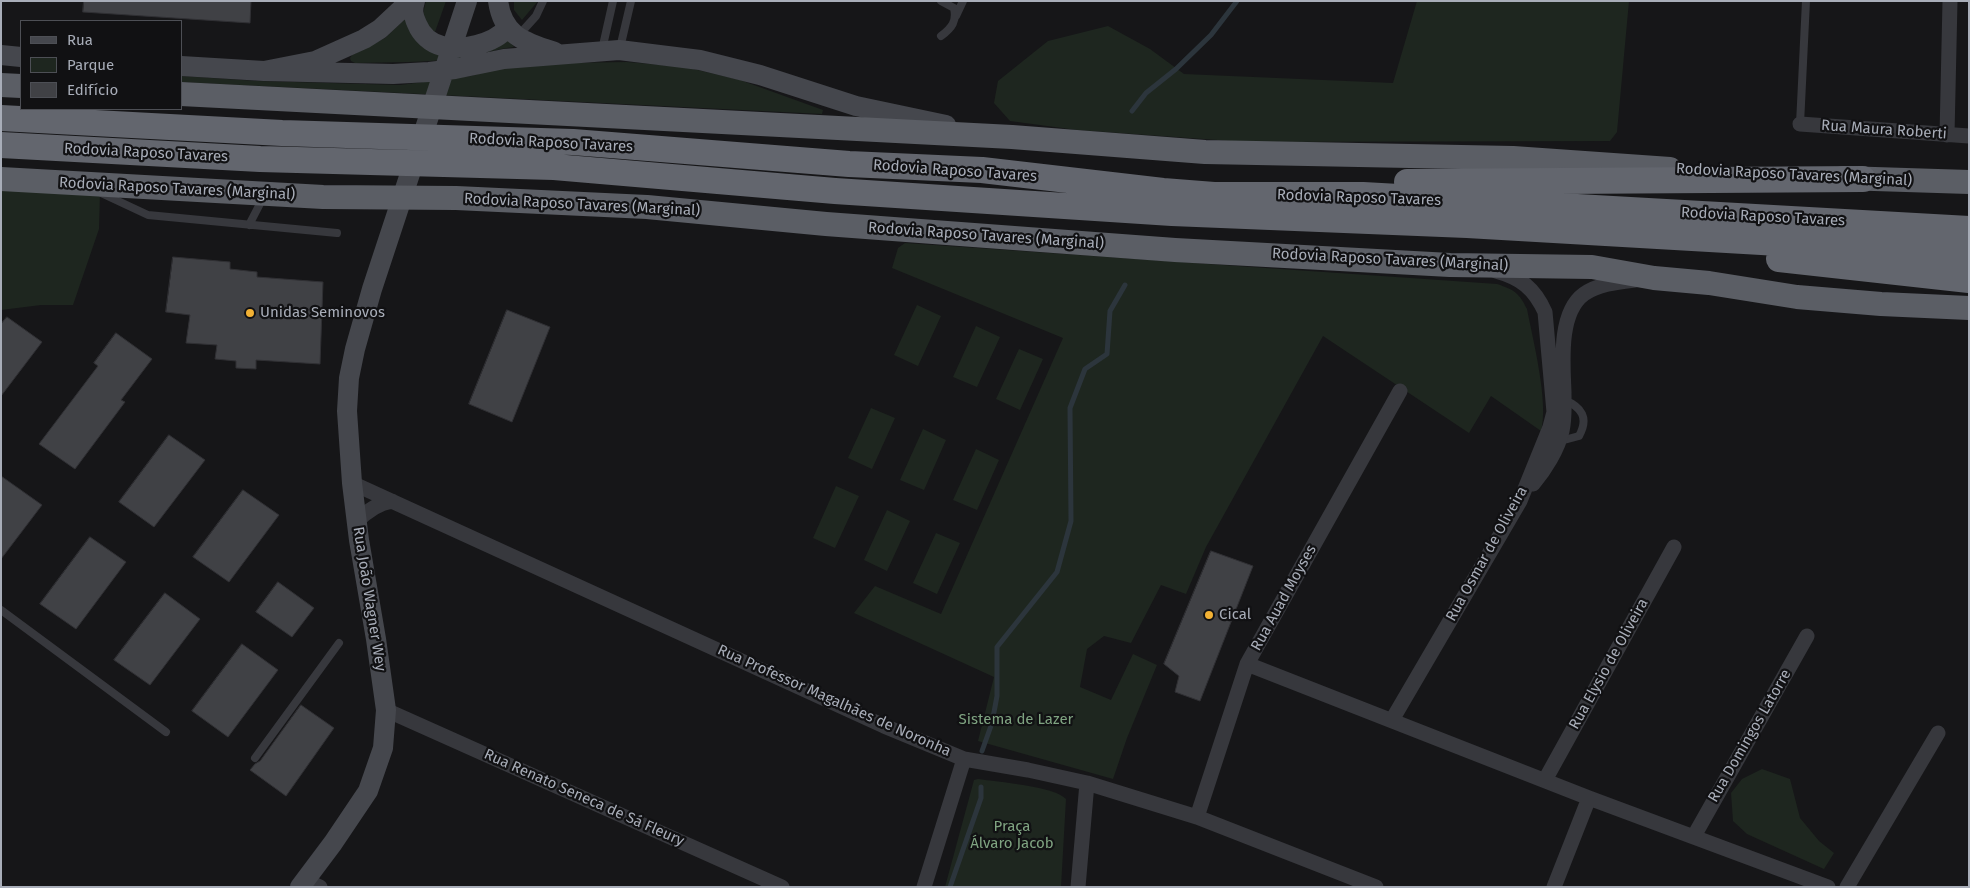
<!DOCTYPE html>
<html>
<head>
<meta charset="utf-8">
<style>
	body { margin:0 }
	#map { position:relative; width:1970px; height:888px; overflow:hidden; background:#161618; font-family:"Fira Sans",sans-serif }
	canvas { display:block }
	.frame { position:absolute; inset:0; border:2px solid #a8adb8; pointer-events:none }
	.legend { position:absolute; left:20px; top:20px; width:162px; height:90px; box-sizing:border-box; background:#111113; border:1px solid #4d4f55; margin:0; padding:6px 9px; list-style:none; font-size:15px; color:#a8adb8 }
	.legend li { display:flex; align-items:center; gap:10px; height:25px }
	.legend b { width:25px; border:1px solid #4d4f55 }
</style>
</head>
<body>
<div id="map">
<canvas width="1970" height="888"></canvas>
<div class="frame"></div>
<ul class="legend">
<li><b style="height:6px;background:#45474d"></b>Rua</li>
<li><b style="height:14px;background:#1e261f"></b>Parque</li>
<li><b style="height:14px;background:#404145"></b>Edifício</li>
</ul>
</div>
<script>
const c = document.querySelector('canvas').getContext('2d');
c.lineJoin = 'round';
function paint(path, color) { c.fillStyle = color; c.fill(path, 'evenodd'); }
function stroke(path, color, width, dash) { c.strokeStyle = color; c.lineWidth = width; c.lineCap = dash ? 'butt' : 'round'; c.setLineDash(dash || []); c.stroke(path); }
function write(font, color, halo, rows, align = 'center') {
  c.font = font + ' "Fira Sans",sans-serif'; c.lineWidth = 4.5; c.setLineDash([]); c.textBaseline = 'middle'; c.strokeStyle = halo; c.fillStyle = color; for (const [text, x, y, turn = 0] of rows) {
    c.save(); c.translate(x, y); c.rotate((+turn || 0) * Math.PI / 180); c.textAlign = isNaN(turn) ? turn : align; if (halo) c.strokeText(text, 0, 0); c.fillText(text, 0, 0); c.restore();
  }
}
paint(new Path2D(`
	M426,1H446L435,32C421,23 422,16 426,1Z
	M514,1H538L522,20L514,10Z
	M1417,1H1629L1617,132L1610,141L1245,142L1077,130L1010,121L994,103L998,81L1048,41L1108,26L1150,49L1184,74L1393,83Z
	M406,18L416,39L496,43L509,41L514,47C495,49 479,56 461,58C426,63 390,62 355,63L351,61L350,58L352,55L385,38Z
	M627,62L685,67L740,80L823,110L822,114L181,82V76L258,81L400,85L471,76L506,66L565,63Z
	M1,187L100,192L99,229L73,305H41L1,310Z
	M905,243L1497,284C1515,290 1519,293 1527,309C1533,340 1549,403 1541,431L1491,396L1469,433L1323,336L1206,547L1186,594L1161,585L1131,643L1104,636L1087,649L1080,687L1111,700L1133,654L1157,665L1127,738L1113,779L978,741L994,677L854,613L875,586L941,614L1063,338L892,268L898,248Z
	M917,305L941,316L918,366L894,355Z
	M976,326L1000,337L977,387L953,377Z
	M1019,349L1043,359L1020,410L996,399Z
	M871,408L895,418L872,469L848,458Z
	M923,429L946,440L924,490L900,480Z
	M976,449L999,460L977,510L953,500Z
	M836,486L859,496L835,548L813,538Z
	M887,510L910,521L887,571L864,560Z
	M936,533L960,543L937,594L913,583Z
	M1762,769L1790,779L1800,818L1819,841L1834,853L1824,869L1747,834L1733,821L1731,793L1742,779Z
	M978,779C997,782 1054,786 1066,799L1061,887H945L974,780Z`), '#1e261f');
stroke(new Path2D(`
	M1132,111L1146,93L1176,69L1211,35L1237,1
	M982,751L992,723L997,696V647L1057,572L1071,521L1070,408L1085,369L1107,354L1110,311L1125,285
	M950,887L981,798V787`), '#2c353c', 5);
const building = new Path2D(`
	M84,1H251L250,23L83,12Z
	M173,257L230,262V269L257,272V277L323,282L320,364L256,360V369L236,368V361L215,359L217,345L186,343L190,315L166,312Z
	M507,310L550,327L512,422L469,404Z
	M7,317L42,342L1,396V324Z
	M116,333L152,359L121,400L125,402L75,469L39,444L98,366L94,363Z
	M169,435L205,460L154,527L119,502Z
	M1,476L42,505L1,559Z
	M243,490L279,515L229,582L193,557Z
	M90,537L126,562L76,629L40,604Z
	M1211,551L1253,566L1200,701L1175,692L1179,676L1164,664Z
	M278,582L314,608L292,637L256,612Z
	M165,593L200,619L150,685L114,660Z
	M242,644L278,670L228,737L192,711Z
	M301,705L334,728L286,796L250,770L255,764L260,761Z`);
paint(building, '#404145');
stroke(building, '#303034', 1);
stroke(new Path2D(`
	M941,1L954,8C957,21 952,28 941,36
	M956,16L963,1
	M518,36L536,16L543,1
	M620,48L631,1
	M602,50L613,1
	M1800,124L1806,1
	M101,193L148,215L337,233
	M249,225L263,198
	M1559,445L1564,440L1579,436C1589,418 1582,407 1564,400
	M1,610L166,732
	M255,758L339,643`), '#37383d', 8);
stroke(new Path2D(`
	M1800,124L1969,136
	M1947,135L1950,1
	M352,483L884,726L964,759L1028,770L1087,783L1197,817L1376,887
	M1533,484C1545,470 1558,449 1562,431C1565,418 1564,405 1564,392C1563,364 1558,313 1584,294C1598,284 1618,282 1635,280
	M356,522C366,512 378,503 392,501
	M1247,664L1589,798L1828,887
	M386,710L782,887
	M1392,720L1520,501L1550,427L1554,412L1545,312C1534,288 1521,278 1496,271
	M1545,780L1674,547
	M1197,817L1247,664L1400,391
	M1694,836L1807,636
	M305,880L320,887
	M924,887L964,759
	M1078,887L1087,783
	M1554,887L1589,798
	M1847,887L1938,733`), '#37383d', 15);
stroke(new Path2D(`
	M415,1C412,10 413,16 417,24C421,34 430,43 442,46C461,51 494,44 507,28
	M498,1C503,36 524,42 555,52
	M1,55L21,57
	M181,66L264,71L315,61L364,39L380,29L410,1
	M264,71L393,74L429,72L455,69L504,59L619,50L700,60L760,75L856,106L946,125
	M300,887L333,843L368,791L383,748L386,710L376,639L359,540L352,483L347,411L349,378L355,349L372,289L467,1`), '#45474d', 20);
stroke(new Path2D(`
	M1,85L21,86
	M181,94L1012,137L1205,152L1513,158L1670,169
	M1843,178L1969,182
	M1,179L323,197L456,198L647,207L826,224L1175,250L1450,265L1592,267L1654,278L1709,283L1797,297L1881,304L1969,308`), '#5b5e65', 24);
stroke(new Path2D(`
	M1,118L282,133L573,142L849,164L982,170L1163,191L1214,195H1363L1969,229
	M1,145L260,159L554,167L835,191L1172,213L1467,225L1969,254
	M1407,182L1863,179
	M1779,259L1969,280`), '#63666e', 26);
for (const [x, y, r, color] of [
	[250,313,5,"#f2b134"],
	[1209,615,5,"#f2b134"]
]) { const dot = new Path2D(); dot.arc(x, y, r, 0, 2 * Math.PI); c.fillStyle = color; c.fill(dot); stroke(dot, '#111113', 2); }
write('15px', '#a8adb8', '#111113', [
	["Rua Maura Roberti",1884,130,4],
	["Rodovia Raposo Tavares",551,143,3],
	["Rodovia Raposo Tavares",146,153,3],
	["Rodovia Raposo Tavares",955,171,4],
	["Rodovia Raposo Tavares (Marginal)",1794,175,3],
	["Rodovia Raposo Tavares (Marginal)",177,189,3],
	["Rodovia Raposo Tavares",1359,198,2],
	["Rodovia Raposo Tavares (Marginal)",582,205,3],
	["Rodovia Raposo Tavares",1763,217,3],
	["Rodovia Raposo Tavares (Marginal)",986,236,4],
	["Rodovia Raposo Tavares (Marginal)",1390,260,3],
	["Rua Osmar de Oliveira",1487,554,-61],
	["Rua Auad Moyses",1284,598,-61],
	["Rua João Wagner Wey",369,599,81],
	["Rua Elysio de Oliveira",1609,664,-61],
	["Rua Professor Magalhães de Noronha",834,701,24],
	["Rua Domingos Latorre",1750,736,-60],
	["Rua Renato Seneca de Sá Fleury",584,798,24]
]);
write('15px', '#a8adb8', '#111113', [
	["Unidas Seminovos",260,313],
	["Cical",1219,615]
], 'left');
write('15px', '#7fa381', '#111113', [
	["Sistema de Lazer",1016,720],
	["Praça",1012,827],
	["Álvaro Jacob",1012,844]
]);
</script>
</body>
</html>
